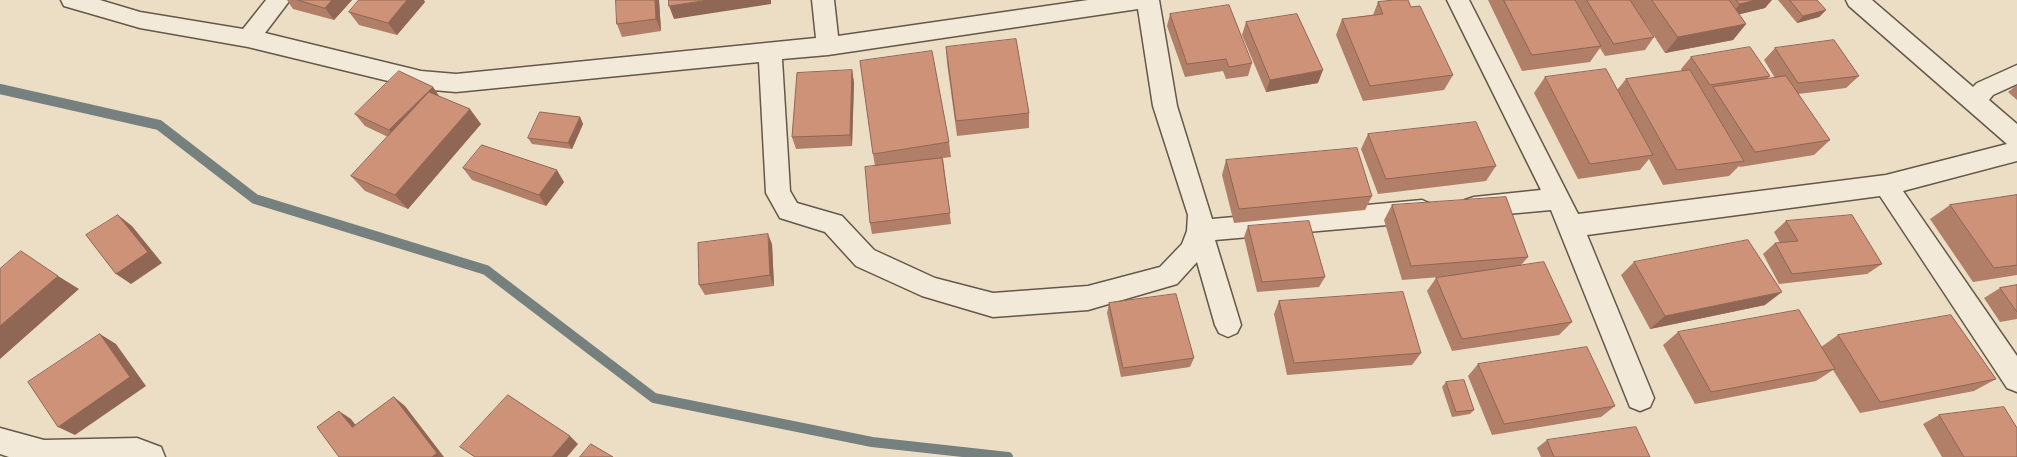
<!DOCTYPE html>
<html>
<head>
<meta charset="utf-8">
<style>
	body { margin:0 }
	canvas { display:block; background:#ecddc5 }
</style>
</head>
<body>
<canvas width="2017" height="457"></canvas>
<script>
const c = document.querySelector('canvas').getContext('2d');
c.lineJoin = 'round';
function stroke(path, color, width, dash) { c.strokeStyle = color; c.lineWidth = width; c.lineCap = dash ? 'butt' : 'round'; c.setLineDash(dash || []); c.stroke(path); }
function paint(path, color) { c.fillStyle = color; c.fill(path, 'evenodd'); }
stroke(new Path2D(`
	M0,89L159,125L255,199L486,270L654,398L872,442L1008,457`), '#75807f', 10);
const minor = new Path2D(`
	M61,0H100L140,12L243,29L266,0H290L265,33L421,71L456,74L816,38L812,0H834L838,36L1088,0H1159L1177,106L1212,219L1422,200L1431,204L1434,211L1431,218L1422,222L1215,240L1241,325L1237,333L1228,337L1219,333L1215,325L1197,262L1177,284L1088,310L993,317L922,296L856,266L825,232L780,218L766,193L759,62L456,92L421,89L248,47L140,28L64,6ZM1138,9L1153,106L1188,215L1187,231L1182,244L1160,267L1088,286L993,293L935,278L874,250L842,216L797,203L790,191L782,59L828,55Z
	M1447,0H1469L1578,214L1886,175L2007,144L1849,6L1846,0H1872L1973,87L1977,83L2017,65V84L1993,95L1989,100L2017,124V161L1903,191L2017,356V392L2007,388L1880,196L1587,235L1654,398L1650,407L1640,411L1630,407L1551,210L1474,217L1465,214L1462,207L1465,200L1474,197L1541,190Z
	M0,428L44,440L137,438L161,447L165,457H9L0,454Z`);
stroke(minor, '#645848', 3);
paint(minor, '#f3e9d9');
paint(new Path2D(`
	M287,0H352L334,20L293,9Z
	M659,0L661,31L622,37L617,24Z
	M1488,0H1771L1765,8L1739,14L1746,24L1733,40L1665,53L1643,19L1654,37L1645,50L1605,56L1600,48L1590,62L1522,71Z
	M1778,0H1817L1826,10L1819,17L1797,23Z
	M425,2L397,35L359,25L349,12Z
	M1378,2L1411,7L1453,75L1444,90L1363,101L1336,35L1342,19L1373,15Z
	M1170,14L1252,63L1248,76L1226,79L1223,71L1185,77L1167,26Z
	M1246,22L1318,83L1266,92L1242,35Z
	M946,47L1029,113V128L957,136L947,63Z
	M1775,48L1859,76L1846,88L1798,94L1830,140L1814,155L1740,167L1739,166L1729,176L1663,185L1649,159L1640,170L1578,179L1534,93L1545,77L1617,90L1626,79L1682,71L1681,69L1691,57L1770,76L1767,79L1775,78L1764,60Z
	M852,70L854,83L852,146L796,149L792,137Z
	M2017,85V100L2008,92Z
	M433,87L439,96L481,124L408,209L365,191L351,176L388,137L365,126L355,114Z
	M580,117L583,124L572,149L532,144L528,138Z
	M1368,134L1496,166L1486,181L1378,194L1361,149Z
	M949,142L951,157L943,158L951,224L872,234L870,223L875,166L873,154Z
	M1226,160L1372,196L1365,210L1234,223L1222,175Z
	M463,168L564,182L546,206L472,180Z
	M2017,195V275L1973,282L1930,219L1950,205Z
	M1392,205L1528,257L1521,265L1572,322L1559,335L1452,351L1427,291L1436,278L1453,276L1402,280L1384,220Z
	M1786,221L1882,264L1867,274L1779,284L1763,254L1775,243H1780L1774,232Z
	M1248,226L1325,277L1319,287L1257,292L1244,237Z
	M772,244L774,286L705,295L699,285Z
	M1634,262L1765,305L1650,329L1621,275Z
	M2017,285V319L2000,322L1984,298L2000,288Z
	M1279,301L1421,353L1412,365L1287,375L1274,314Z
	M1109,303L1194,358L1190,367L1121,377L1107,313Z
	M1678,332L1821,347L1838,335L1996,379L1974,391L1860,413L1833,370L1816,381L1695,404L1663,345Z
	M1478,364L1615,406L1601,417L1492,435L1468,376Z
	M1446,382L1474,410L1470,414L1452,417L1442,387Z
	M1939,415L2017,457H1942L1923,424Z
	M1547,440L1650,457H1541L1537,448Z`), '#b17e67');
paint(new Path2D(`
	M332,0H352L334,20L325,8Z
	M407,0H424L425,2L397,35L388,23Z
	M655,0H659L661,31L656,19Z
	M709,0H771V4L674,19L669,6Z
	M1756,0H1772L1765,8L1729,17L1740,4Z
	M1826,10L1819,17L1797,23L1803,16Z
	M1746,24L1733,40L1665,53L1678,37Z
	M852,70L854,83L852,146L850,135Z
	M1323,70L1318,83L1266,92L1270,80Z
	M433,87L441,99L399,142L389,130Z
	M470,109L481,124L408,209L395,195Z
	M580,117L583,124L572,149L568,143Z
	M557,170L564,182L546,206L539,195Z
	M118,215L132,226L162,263L131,284L116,274Z
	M768,234L772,244L774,286L770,275Z
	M58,276L79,289L0,359V326Z
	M1782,292L1765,305L1650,329L1665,316Z
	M100,334L116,344L146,386L75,435L58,427Z
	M394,397L405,406L444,457H432Z
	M339,411L351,419L364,436L352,427Z
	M570,436L578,444L567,457H552Z`), '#906654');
const building = new Path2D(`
	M298,0H332L325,8Z
	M359,0H407L388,23L349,12Z
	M616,0H655L656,19L617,24Z
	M669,0H709L669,6Z
	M1395,0H1408L1411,7L1420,6L1453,75L1370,86L1342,19L1383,14L1378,2Z
	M1504,0H1575L1601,46L1532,55Z
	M1587,0H1630L1654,37L1614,44Z
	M1652,0H1729L1746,24L1678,37Z
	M1736,0H1756L1740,4Z
	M1790,0H1817L1826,10L1803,16Z
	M1229,5L1252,63L1229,67L1226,59L1187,64L1170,14Z
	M1297,14L1323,70L1270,80L1246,22Z
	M1016,39L1029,113L956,121L946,47Z
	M1834,40L1859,76L1798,83L1775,48Z
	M1750,47L1770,76L1710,85L1691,57Z
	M932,51L949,142L873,154L860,61Z
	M1606,69L1653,155L1590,164L1545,77Z
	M852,70L850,135L792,137L797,73Z
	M1690,70L1744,161L1677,170L1626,79Z
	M399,71L433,87L389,130L355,114Z
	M1786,76L1830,140L1755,152L1713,87Z
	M429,92L470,109L395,195L351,176Z
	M540,112L580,117L568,143L528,138Z
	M1476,122L1496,166L1386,179L1368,134Z
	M482,145L557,170L539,195L463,168Z
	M1357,148L1372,196L1239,209L1226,160Z
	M942,158L950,213L870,223L865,167Z
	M2017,195V265L1994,268L1950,205Z
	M1506,197L1528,257L1411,266L1392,205Z
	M118,215L148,252L116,274L86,235Z
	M1852,215L1882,264L1792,274L1775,243L1798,241L1786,221Z
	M1309,221L1325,277L1262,282L1248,226Z
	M768,234L770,275L699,285L698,243Z
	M1748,240L1782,292L1665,316L1634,262Z
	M21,251L58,276L0,326V269Z
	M1544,262L1572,322L1462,339L1436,278Z
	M2017,285V312L2000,288Z
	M1403,292L1421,353L1294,363L1279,301Z
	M1176,294L1194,358L1123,368L1109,303Z
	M1799,310L1835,369L1711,392L1678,332Z
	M1951,315L1996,379L1880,402L1838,335Z
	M100,334L130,377L58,427L28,382Z
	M1587,347L1615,406L1504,424L1478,364Z
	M1464,380L1474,410L1456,412L1446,382Z
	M508,395L570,436L552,457H475L460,447Z
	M394,397L437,453L432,457H339L317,427L339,411L352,427Z
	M2004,407L2017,428V457H1964L1939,415Z
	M1636,427L1650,457H1554L1547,440Z
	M591,444L613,457H580Z`);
paint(building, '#ce9278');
stroke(building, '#906654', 1);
</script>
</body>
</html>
